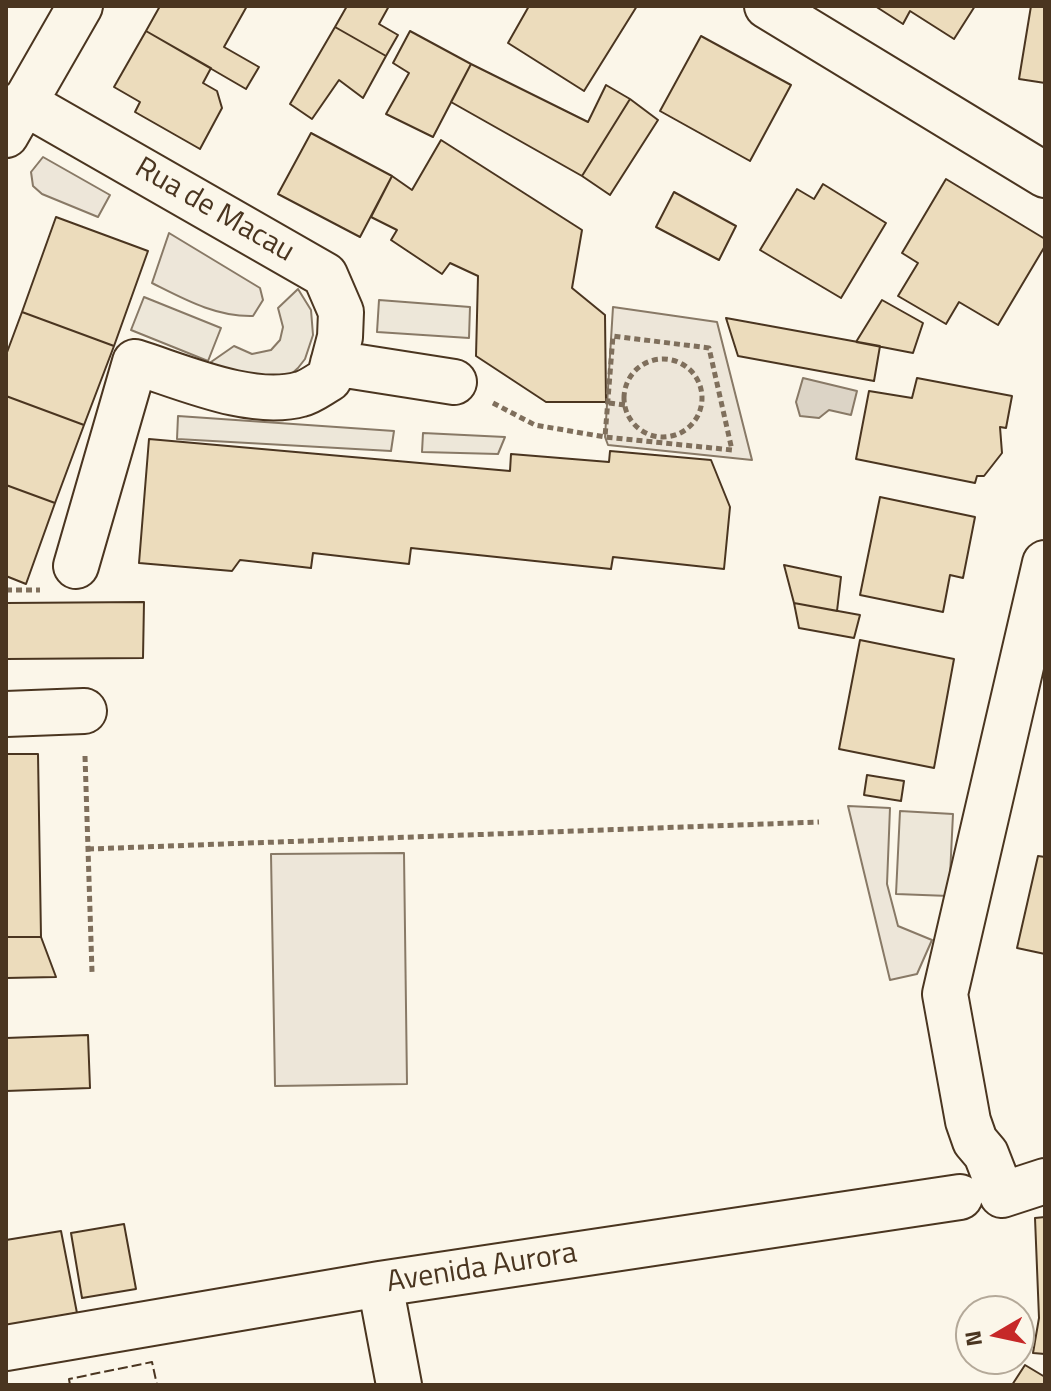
<!DOCTYPE html>
<html>
<head>
<meta charset="utf-8">
<style>
	body { margin:0 }
	#map { position:relative; width:1051px; height:1391px; overflow:hidden; background:#fbf6e9; font-family:"Titillium Web",sans-serif }
	canvas { display:block }
	.frame { position:absolute; inset:0; border:8px solid #4a3520; pointer-events:none }
	.north { position:absolute; left:955px; top:1295px; width:80px; height:80px; box-sizing:border-box; background:#fbf6e9; border:2px solid #b4a999; border-radius:50%; rotate:261deg; font-size:22px; font-weight:700; line-height:32px; text-align:center; color:#4a3520 }
	.north::after { content:''; display:block; margin:auto; width:28px; height:36px; background:#c62828; clip-path:polygon(50% 0,100% 100%,50% 72%,0 100%) }
</style>
</head>
<body>
<div id="map">
<canvas width="1051" height="1391"></canvas>
<div class="frame"></div>
<div class="north">N</div>
</div>
<script>
const c = document.querySelector('canvas').getContext('2d');
c.lineJoin = 'round';
function paint(path, color) { c.fillStyle = color; c.fill(path, 'evenodd'); }
function stroke(path, color, width, dash) { c.strokeStyle = color; c.lineWidth = width; c.lineCap = dash ? 'butt' : 'round'; c.setLineDash(dash || []); c.stroke(path); }
function write(font, color, halo, rows, align = 'center') {
  c.font = font + ' "Titillium Web",sans-serif'; c.lineWidth = 6; c.setLineDash([]); c.textBaseline = 'middle'; c.strokeStyle = halo; c.fillStyle = color; for (const [text, x, y, turn = 0] of rows) {
    c.save(); c.translate(x, y); c.rotate((+turn || 0) * Math.PI / 180); c.textAlign = isNaN(turn) ? turn : align; if (halo) c.strokeText(text, 0, 0); c.fillText(text, 0, 0); c.restore();
  }
}
const green = new Path2D(`
	M43,157L110,195L98,217L42,194L33,186L31,172Z
	M169,233L260,288L263,300L253,316C216,317 184,299 152,283Z
	M613,307L717,322L752,460L608,445L605,437Z
	M848,806L890,808L887,884L898,926L932,940L917,974L890,980Z
	M404,853L407,1084L275,1086L271,854Z`);
paint(green, '#ede6d9');
stroke(green, '#887966', 2);
const parking = new Path2D(`
	M298,289L311,310L313,335L305,359L298,368L288,377L227,378L211,362L234,346L252,354L271,350L280,340L283,327L278,308Z
	M144,297L221,328L208,361L131,330Z
	M379,300L470,307L469,338L377,332Z
	M178,416L394,431L391,451L177,439Z
	M423,433L505,437L498,454L422,452Z
	M900,811L953,814L949,896L896,894Z`);
paint(parking, '#ede7d9');
stroke(parking, '#887966', 2);
const water = new Path2D(`
	M803,378L857,391L851,415L829,410L819,418L800,416L796,402Z`);
paint(water, '#dcd4c6');
stroke(water, '#887966', 2);
const building = new Path2D(`
	M160,6H247L224,47L259,67L246,89L146,31Z
	M347,6H389L379,24L398,35L386,56L335,27Z
	M529,6H637L584,91L508,43Z
	M875,6H975L954,39L910,11L903,24Z
	M1031,6H1045V83L1019,79Z
	M335,27L386,56L363,98L339,80L312,119L290,104Z
	M146,31L211,68L203,83L217,91L222,108L200,149L135,112L140,102L114,87Z
	M410,31L471,64L433,137L386,114L409,73L393,63Z
	M701,36L791,85L750,161L660,111Z
	M471,64L588,122L606,85L630,99L582,176L451,102Z
	M630,99L658,120L610,195L582,176Z
	M311,133L392,176L360,237L278,194Z
	M441,140L582,230L572,288L605,315L606,402H546L476,356L478,276L450,263L442,274L391,240L397,230L371,217L392,176L412,190Z
	M946,179L1045,239V246L998,325L959,302L946,324L898,296L918,263L902,253Z
	M823,184L886,223L841,298L760,250L797,189L814,199Z
	M674,192L736,226L719,260L656,227Z
	M56,217L148,251L114,346L22,312Z
	M882,300L923,323L913,353L856,342Z
	M22,312L114,346L84,425L6,396V355Z
	M726,318L880,346L874,381L738,356Z
	M917,378L1012,396L1006,428L1000,427L1002,453L984,476H977L975,483L856,459L869,391L912,398Z
	M6,396L84,425L55,503L6,485Z
	M149,439L510,471L511,454L609,462L610,451L711,460L730,507L724,569L613,557L611,569L411,548L409,564L313,553L311,568L240,560L232,571L139,563Z
	M6,485L55,503L26,584L6,576Z
	M880,497L975,517L963,578L950,575L943,612L860,595Z
	M784,565L841,577L837,611L794,603Z
	M144,602L143,658L6,659V603Z
	M794,603L860,615L854,638L799,628Z
	M860,640L954,659L934,768L839,749Z
	M6,754H38L41,937H6Z
	M867,775L904,781L901,801L864,795Z
	M1038,856L1045,857V954L1017,948Z
	M6,937H41L56,977L6,978Z
	M88,1035L90,1088L6,1091V1038Z
	M1045,1217V1354L1033,1353L1039,1318L1035,1218Z
	M124,1224L136,1289L82,1298L71,1233Z
	M61,1231L77,1313L6,1326V1240Z
	M1025,1365L1045,1377V1385H1012Z`);
paint(building, '#ecdcbc');
stroke(building, '#4a3520', 2);
const minor = new Path2D(`
	M767,6L1045,175
	M23,102L325,275L341,312L340,337L329,379C320,384 310,392 301,394C252,408 183,377 135,362L76,566
	M6,135L80,6
	M333,363L454,382
	M1045,563L945,994L968,1121L975,1141L986,1154L1002,1195L1045,1181
	M6,714L84,711
	M380,1284L399,1385
	M6,1348L380,1284L960,1197`);
stroke(minor, '#4a3520', 48);
stroke(new Path2D(`
	M624 398a39 39 0 1 1 78 0a39 39 0 1 1-78 0Z
	M493,403L535,425L605,437L732,450L709,348L613,336L605,437
	M609,403L625,405
	M6,590H40
	M85,756L92,972
	M88,849L819,822`), '#7f6f5c', 5, [6, 4]);
stroke(minor, '#fbf6e9', 44);
stroke(new Path2D(`
	M70,1385L69,1379L152,1362L157,1385`), '#4a3520', 2, [10, 4]);
write('30px', '#4a3520', '#fbf6e9', [
	["Rua de Macau",214,211,30],
	["Avenida Aurora",482,1269,-9]
]);
</script>
</body>
</html>
